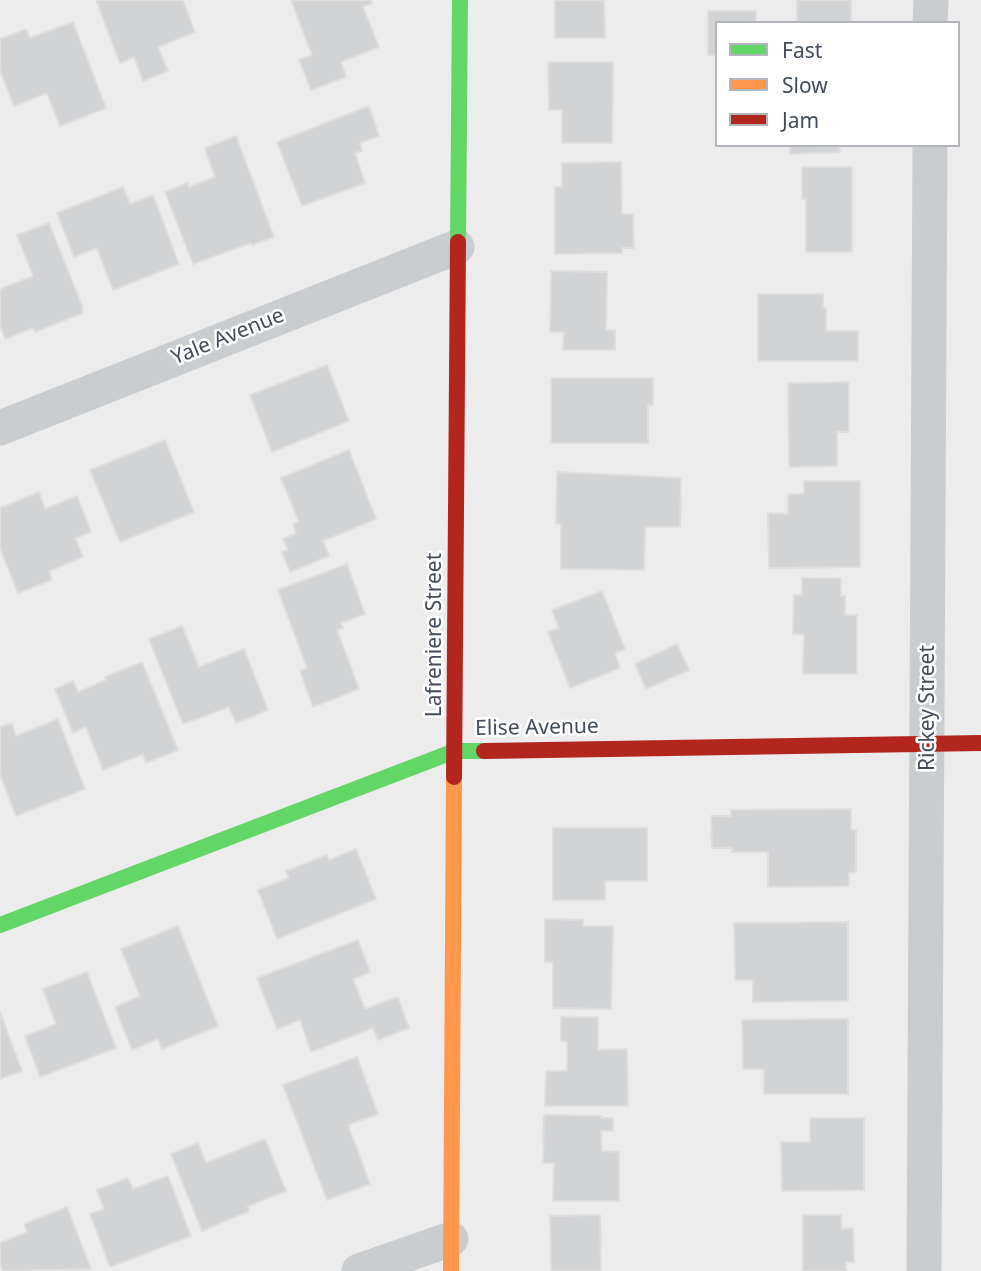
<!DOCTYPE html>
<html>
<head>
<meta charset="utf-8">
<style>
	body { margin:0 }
	#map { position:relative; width:981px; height:1271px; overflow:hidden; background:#edecec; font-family:"Noto Sans",sans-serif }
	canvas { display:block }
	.legend { position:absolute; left:715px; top:21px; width:245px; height:126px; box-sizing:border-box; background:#fff; border:2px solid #b3b7bd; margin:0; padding:9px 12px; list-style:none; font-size:21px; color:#424c5a }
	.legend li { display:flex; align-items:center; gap:14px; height:35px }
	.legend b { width:35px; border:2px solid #b3b7bd }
</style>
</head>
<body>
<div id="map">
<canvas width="981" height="1271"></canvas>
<ul class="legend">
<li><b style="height:9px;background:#63d668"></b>Fast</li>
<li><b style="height:9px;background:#ff974d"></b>Slow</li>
<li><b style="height:9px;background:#b3261e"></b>Jam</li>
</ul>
</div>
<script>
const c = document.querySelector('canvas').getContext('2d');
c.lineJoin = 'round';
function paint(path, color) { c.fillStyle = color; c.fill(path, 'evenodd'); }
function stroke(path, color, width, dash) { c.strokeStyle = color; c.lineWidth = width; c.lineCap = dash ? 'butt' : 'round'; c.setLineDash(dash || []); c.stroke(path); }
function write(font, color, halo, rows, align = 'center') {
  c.font = font + ' "Noto Sans",sans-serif'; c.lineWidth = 5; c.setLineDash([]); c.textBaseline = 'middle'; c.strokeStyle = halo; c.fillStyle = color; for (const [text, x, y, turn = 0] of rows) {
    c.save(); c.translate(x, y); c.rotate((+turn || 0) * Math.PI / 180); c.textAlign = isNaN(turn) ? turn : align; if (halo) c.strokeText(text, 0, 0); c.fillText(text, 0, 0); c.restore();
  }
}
const building = new Path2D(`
	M96,0H183L195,32L158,47L168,71L143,81L134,57L120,63Z
	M291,0H371L372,3L363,7L379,47L341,62L346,77L311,90L299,60L312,55Z
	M555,0H604L605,38H555Z
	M797,0H851V23H797Z
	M708,11H756V23H717V55H708Z
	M73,22L106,108L60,126L47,93L14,106L0,70V39L26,29L30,38Z
	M548,62H613L612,143H562V110H549Z
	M369,106L379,136L360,143L362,151L355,153L365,183L302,206L277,142Z
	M236,136L274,237L252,245L251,243L193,264L165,192L188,183L189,187L215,177L205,148Z
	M790,145H839L840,152L790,154Z
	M621,162L622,214H633L634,248H622V253L555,254V187H562V163Z
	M802,167H852V252H806V199H802Z
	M123,187L130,204L153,195L179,264L113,290L97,248L74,257L57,213Z
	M49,223L83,308L82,309L83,313L35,332L33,328L5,339L0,325V289L33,276L17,235Z
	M551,271L607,272L606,330H615V350H563L564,332H550Z
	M758,294H823V308H826V331H858V361H758Z
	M327,365L349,421L272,452L250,395Z
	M551,378H653V405H648V443H551Z
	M849,382V432H837V466L789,467L788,383Z
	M165,440L194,512L120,542L90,470Z
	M349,450L376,519L323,541L329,556L290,572L282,552L288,550L283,539L296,533L293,524L299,522L281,478Z
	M557,472L681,478L680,527H645L644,570L561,569V524H556Z
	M804,481H860V567L769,568L768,513L788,514V494H804Z
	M39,492L45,509L77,496L91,532L75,538L83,557L49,571L52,580L18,593L0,548V508Z
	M347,564L365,614L341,623L343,628L337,630L359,689L313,707L300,671L307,668L278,590Z
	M802,578H841V596H845V615H857V674H803L804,634H793L794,595H802Z
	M602,591L625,649L615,653L620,668L570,688L548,632L559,628L552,610Z
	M182,626L199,667L244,649L268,710L236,723L229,707L183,724L149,639Z
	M677,644L689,670L646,689L635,664Z
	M142,662L178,750L146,763L143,754L103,770L86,727L73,733L55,689L73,681L78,692L106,680L105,677Z
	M58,719L85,789L16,816L0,774V727L12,723L16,736Z
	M851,809V830H856V872L849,873V886L768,887V852H732V848H712L711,816H731V810Z
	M553,828H647V881H605V900H553Z
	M356,849L376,899L277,939L258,890L289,878L286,871L327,855L329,860Z
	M545,919L583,920V926H613L611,1009L553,1008V962H545Z
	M848,922V1001L753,1002V980H735L734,923Z
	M178,926L218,1026L162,1049L158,1039L132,1050L115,1007L140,996L121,949Z
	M358,940L370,972L353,979L365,1009L398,997L409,1028L378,1040L373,1028L311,1052L300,1020L277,1029L257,978Z
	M87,972L116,1048L40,1077L25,1036L56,1024L43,989Z
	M0,1012L22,1071L0,1079Z
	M561,1017H598V1050L627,1049L628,1106H545L546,1071H567V1042L561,1041Z
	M848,1019V1094H764V1069H743L742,1020Z
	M357,1057L378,1114L348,1125L370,1184L327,1200L283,1085Z
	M544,1115L602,1116L601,1118H613V1131H601L602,1151L619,1152V1201H553L554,1163H543Z
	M810,1118H864V1190L782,1191L781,1142H810Z
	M265,1139L286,1191L248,1206L249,1211L202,1231L171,1154L198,1143L206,1163Z
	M168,1176L191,1236L110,1267L90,1214L104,1209L97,1190L128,1178L133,1189Z
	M67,1207L91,1269L3,1271L0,1263V1243L27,1232L24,1224Z
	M600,1215L601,1271H551L550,1216Z
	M803,1215H841L842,1229L853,1228L854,1262H846V1271H803Z`);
paint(building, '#d2d3d5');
stroke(building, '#dededf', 2);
stroke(new Path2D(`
	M930,23L931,0
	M0,428L457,247
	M359,1271L451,1239
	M924,1271L930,145`), '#cacdd0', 35);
stroke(new Path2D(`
	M458,242L460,0
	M0,925L455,751H484`), '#63d668', 16);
stroke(new Path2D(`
	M451,1271L454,777`), '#ff974d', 16);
stroke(new Path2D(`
	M484,751L981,743
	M454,777L458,242`), '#b3261e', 16);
write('21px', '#424c5a', '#fff', [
	["Yale Avenue",228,337,-22],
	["Lafreniere Street",435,635,-90],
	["Rickey Street",928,708,-90],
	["Elise Avenue",537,728,-1]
]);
</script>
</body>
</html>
